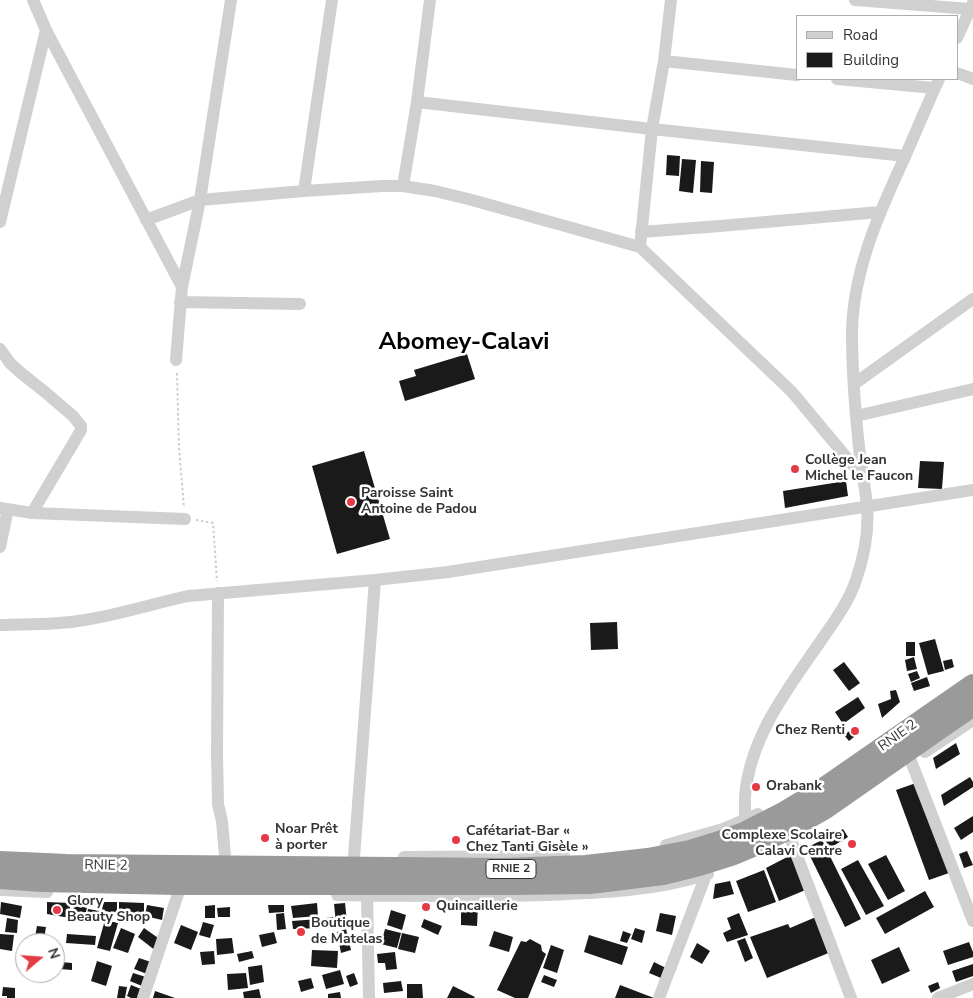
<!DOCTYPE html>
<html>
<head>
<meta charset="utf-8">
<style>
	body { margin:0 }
	#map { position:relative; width:973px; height:998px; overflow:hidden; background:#fff; font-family:"Nunito Sans",sans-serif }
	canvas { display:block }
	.legend { position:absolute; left:796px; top:15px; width:162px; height:65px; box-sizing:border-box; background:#fff; border:1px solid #adadad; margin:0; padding:6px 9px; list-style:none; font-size:15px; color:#333 }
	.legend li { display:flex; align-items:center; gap:10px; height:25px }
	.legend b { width:25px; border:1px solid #adadad }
	.north { position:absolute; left:15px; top:933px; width:50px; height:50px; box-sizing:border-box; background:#fff; border:1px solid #adadad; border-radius:50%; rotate:72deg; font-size:14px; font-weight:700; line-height:20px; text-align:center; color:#333 }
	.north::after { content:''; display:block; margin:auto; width:18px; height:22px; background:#e63946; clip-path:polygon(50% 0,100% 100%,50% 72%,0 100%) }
</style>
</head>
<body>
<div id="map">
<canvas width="973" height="998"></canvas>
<ul class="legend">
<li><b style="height:6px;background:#d0d0d0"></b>Road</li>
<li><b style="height:14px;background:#1a1a1a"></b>Building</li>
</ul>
<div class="north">N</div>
</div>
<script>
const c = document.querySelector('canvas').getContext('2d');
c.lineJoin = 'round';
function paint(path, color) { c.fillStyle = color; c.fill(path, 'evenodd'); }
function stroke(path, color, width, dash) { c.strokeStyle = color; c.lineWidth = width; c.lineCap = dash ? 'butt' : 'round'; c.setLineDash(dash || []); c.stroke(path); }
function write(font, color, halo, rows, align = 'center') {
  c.font = font + ' "Nunito Sans",sans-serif'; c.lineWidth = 5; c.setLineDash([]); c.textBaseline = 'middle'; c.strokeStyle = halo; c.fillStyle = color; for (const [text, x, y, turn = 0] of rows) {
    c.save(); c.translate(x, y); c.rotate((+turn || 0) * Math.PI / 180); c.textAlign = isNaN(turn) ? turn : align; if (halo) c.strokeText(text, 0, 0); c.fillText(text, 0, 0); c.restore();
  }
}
paint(new Path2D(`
	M667,155L680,156L679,176L666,175Z
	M682,159L696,160L693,193L679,191Z
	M701,161L714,162L712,193L700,192Z
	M467,354L475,379L405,401L399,381L416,376L414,370Z
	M364,451L390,539L337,554L312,466Z
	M920,461L944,462L942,489L918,488Z
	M846,481L848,496L785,508L783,491Z
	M617,622L618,649L591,650L590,623Z
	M935,639L944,671L928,675L919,643Z
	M906,642H915V656H906Z
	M914,657L917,669L907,671L905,660Z
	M952,659L954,667L945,670L943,661Z
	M844,662L860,683L849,691L833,670Z
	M917,671L920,678L911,682L908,674Z
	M927,677L930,686L914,691L911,683Z
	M896,690L900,702L882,718L878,704L891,699L890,691Z
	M858,697L865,708L843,724L835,712Z
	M855,727L859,733L849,741L844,735Z
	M956,743L960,754L936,769L933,758Z
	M970,777L973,782V787L944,806L941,795Z
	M916,783L949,873L929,880L896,790Z
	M973,816V832L961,840L954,828Z
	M843,829L848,837L830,848L825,840Z
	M822,840L861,919L845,927L806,848Z
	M967,851L973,865L964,868L959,854Z
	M793,854L808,889L779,901L766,868Z
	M886,855L905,891L888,900L868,864Z
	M858,860L884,906L866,915L841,869Z
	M764,870L776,902L748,912L736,881Z
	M730,881L734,894L713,899L715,884Z
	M925,891L934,907L885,934L876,918Z
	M1,902L22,906L20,918L0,914Z
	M47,902L70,903V918L47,914Z
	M103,902H117V913L102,911Z
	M119,902L144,903V916L119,915Z
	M74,903L87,908L84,919L73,917Z
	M317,903L318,916L293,918L291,906Z
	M345,903L347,922L336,923L334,904Z
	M147,905L164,908L162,920L145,916Z
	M215,905V918H205V906Z
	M268,905H284V912L269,913Z
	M461,905L478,906L477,926L461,925Z
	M230,907V917H218L217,908Z
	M88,909L100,911L99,922L86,919Z
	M391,910L406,915L402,930L387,925Z
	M284,913L286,929L277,930L276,914Z
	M660,913L676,916L672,935L656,931Z
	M739,913L748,935L727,942L723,933L731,929L727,918Z
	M333,917L334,924L322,927L320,919Z
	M816,917L831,952L767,978L750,937L788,924L790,928Z
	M7,918L18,920L17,933L5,932Z
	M319,919V928L293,929L292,921Z
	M424,919L442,926L438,935L421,927Z
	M105,920L118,923L110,951L97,948Z
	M203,922L214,925L210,938L199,935Z
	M181,925L198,932L191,950L174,943Z
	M37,926L46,927L44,939L35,937Z
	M121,928L135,934L128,953L113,948Z
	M144,928L161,940L156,951L138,937Z
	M635,928L645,931L642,943L631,939Z
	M346,929L351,950L341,953L337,932Z
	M385,929L401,933L397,948L381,944Z
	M494,931L513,937L509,952L489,946Z
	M623,931L631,934L627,943L620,941Z
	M274,932L277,943L262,947L259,935Z
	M402,933L419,937L415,953L398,949Z
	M0,934L14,935L12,951L0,949Z
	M67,934L96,936L95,945L66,943Z
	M589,935L628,947L622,965L584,952Z
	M232,938L234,953L217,955L216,939Z
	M745,938L753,958L745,962L737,941Z
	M530,939L541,945L542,951L546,954L528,998H515L497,990L521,941L526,942Z
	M969,942L973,952V957L948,965L943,951Z
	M697,943L710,951L702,964L690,957Z
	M551,945L564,950L557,973L543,968Z
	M899,947L910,971L882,984L871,960Z
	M312,950L338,951L337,968L311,966Z
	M214,951L215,964L202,965L200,952Z
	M252,951L254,958L239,962L237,954Z
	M395,952L397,969L386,970L385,963H378L377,954Z
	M139,958L151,962L147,974L134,969Z
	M97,961L112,966L106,986L91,981Z
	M61,962L72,963V970L60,969Z
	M654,962L666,968L661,978L649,973Z
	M973,964V976L956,982L952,971Z
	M262,965L264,982L250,985L248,967Z
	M340,970L344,984L326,989L322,975Z
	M133,973L146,977L142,986L130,981Z
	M246,973L248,988L228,990L227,974Z
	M354,973L358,984L350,987L346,976Z
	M544,975L557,980L554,987L541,982Z
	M311,978L314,988L301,992L298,981Z
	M401,981L403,991L384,993L383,983Z
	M938,982L940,988L931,993L928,986Z
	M407,984H422L423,998H407Z
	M131,985L141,989L138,998H131L127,996Z
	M620,985L654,998H615Z
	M119,986L127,987L125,998H117Z
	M453,986L475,997L474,998H447Z
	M3,987L15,988V998H7V996H2Z
	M259,989L261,998H244L243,992Z
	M155,991L175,998H153Z
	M340,992L341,998H328V994Z`), '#1a1a1a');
stroke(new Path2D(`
	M177,373L179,448L184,508
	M196,520L213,523L217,581`), '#cdcdcd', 2, [2.5, 2.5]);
stroke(new Path2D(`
	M33,0L46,30L182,287
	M855,0L970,9
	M957,38L973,3
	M664,61L797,75
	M957,73L973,79
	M837,79L934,88
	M417,102L652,129L905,156
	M403,186L417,102L430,0
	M304,191L332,0
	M146,220L200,200L304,191L382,186H403L435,191L472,200L640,247L792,392L862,476
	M0,222L46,30
	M641,232L720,226L880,212
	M640,247L652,129L664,61L671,0
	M180,302L300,304
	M0,349L10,363L21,373L45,392L73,416L81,426V430L74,442L32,513
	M176,360L182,287L200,200L231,0
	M854,384L973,299
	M856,416L973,389
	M0,508L32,513L185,519
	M0,547L8,509
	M218,593L217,754L218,804L222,821L225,856
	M0,625C25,624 53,625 78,621C115,616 151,604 188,596L375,580L448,572L973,490
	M925,752L973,720
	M911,761L973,921
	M745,820C745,812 745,804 745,796C750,738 786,691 818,645C832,624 848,604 856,580C864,557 869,530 867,506C865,486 861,466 859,447C855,409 852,370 852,332C853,271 879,213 904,159C916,132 927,105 939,79
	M791,840L851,998
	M666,845L723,829L758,814
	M354,857L375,580
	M404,857L564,856
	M0,890L47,892
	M337,895C407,896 477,897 546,895C601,893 656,891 708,874
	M367,895L369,998
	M143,998L178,894
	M659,998L706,875
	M938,998L973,984`), '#d0d0d0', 12);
stroke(new Path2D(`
	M0,862L67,865L504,869L586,866L648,859L690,851L719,842L744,833L785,812L820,791L973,685
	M0,878L41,881L177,884H510L590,883L663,874L699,865L731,855L762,842L794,826L824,809L973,705`), '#9a9a9a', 22);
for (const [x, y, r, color] of [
	[795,469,5,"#e63946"],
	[351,502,5,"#e63946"],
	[855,731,5,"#e63946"],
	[756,787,5,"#e63946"],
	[265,838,5,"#e63946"],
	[456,840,5,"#e63946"],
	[852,844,5,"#e63946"],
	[426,907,5,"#e63946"],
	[57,910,5,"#e63946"],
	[301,932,5,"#e63946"]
]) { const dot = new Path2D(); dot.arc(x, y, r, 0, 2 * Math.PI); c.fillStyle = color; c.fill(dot); stroke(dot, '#fff', 2); }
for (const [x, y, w] of [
	[511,869,50]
]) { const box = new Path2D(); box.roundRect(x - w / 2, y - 9.5, w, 19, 4); c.fillStyle = '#fff'; c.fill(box); stroke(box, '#333', 1); }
write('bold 12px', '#333', null, [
	["RNIE 2",511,869]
]);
write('bold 14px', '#333', '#fff', [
	["Collège Jean",805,461],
	["Michel le Faucon",805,477],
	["Paroisse Saint",361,494],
	["Antoine de Padou",361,510],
	["Chez Renti",845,731,"right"],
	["Orabank",766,787],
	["Noar Prêt",275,830],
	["à porter",275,846],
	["Cafétariat-Bar «",466,832],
	["Chez Tanti Gisèle »",466,848],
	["Complexe Scolaire",842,836,"right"],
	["Calavi Centre",842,852,"right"],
	["Glory",67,902],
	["Beauty Shop",67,918],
	["Quincaillerie",436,907],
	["Boutique",311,924],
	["de Matelas",311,940]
], 'left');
write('14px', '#333', '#fff', [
	["RNIE 2",898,736,-35],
	["RNIE 2",106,866,1]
]);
write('bold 24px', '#000', '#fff', [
	["Abomey-Calavi",464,343]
]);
</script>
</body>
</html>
